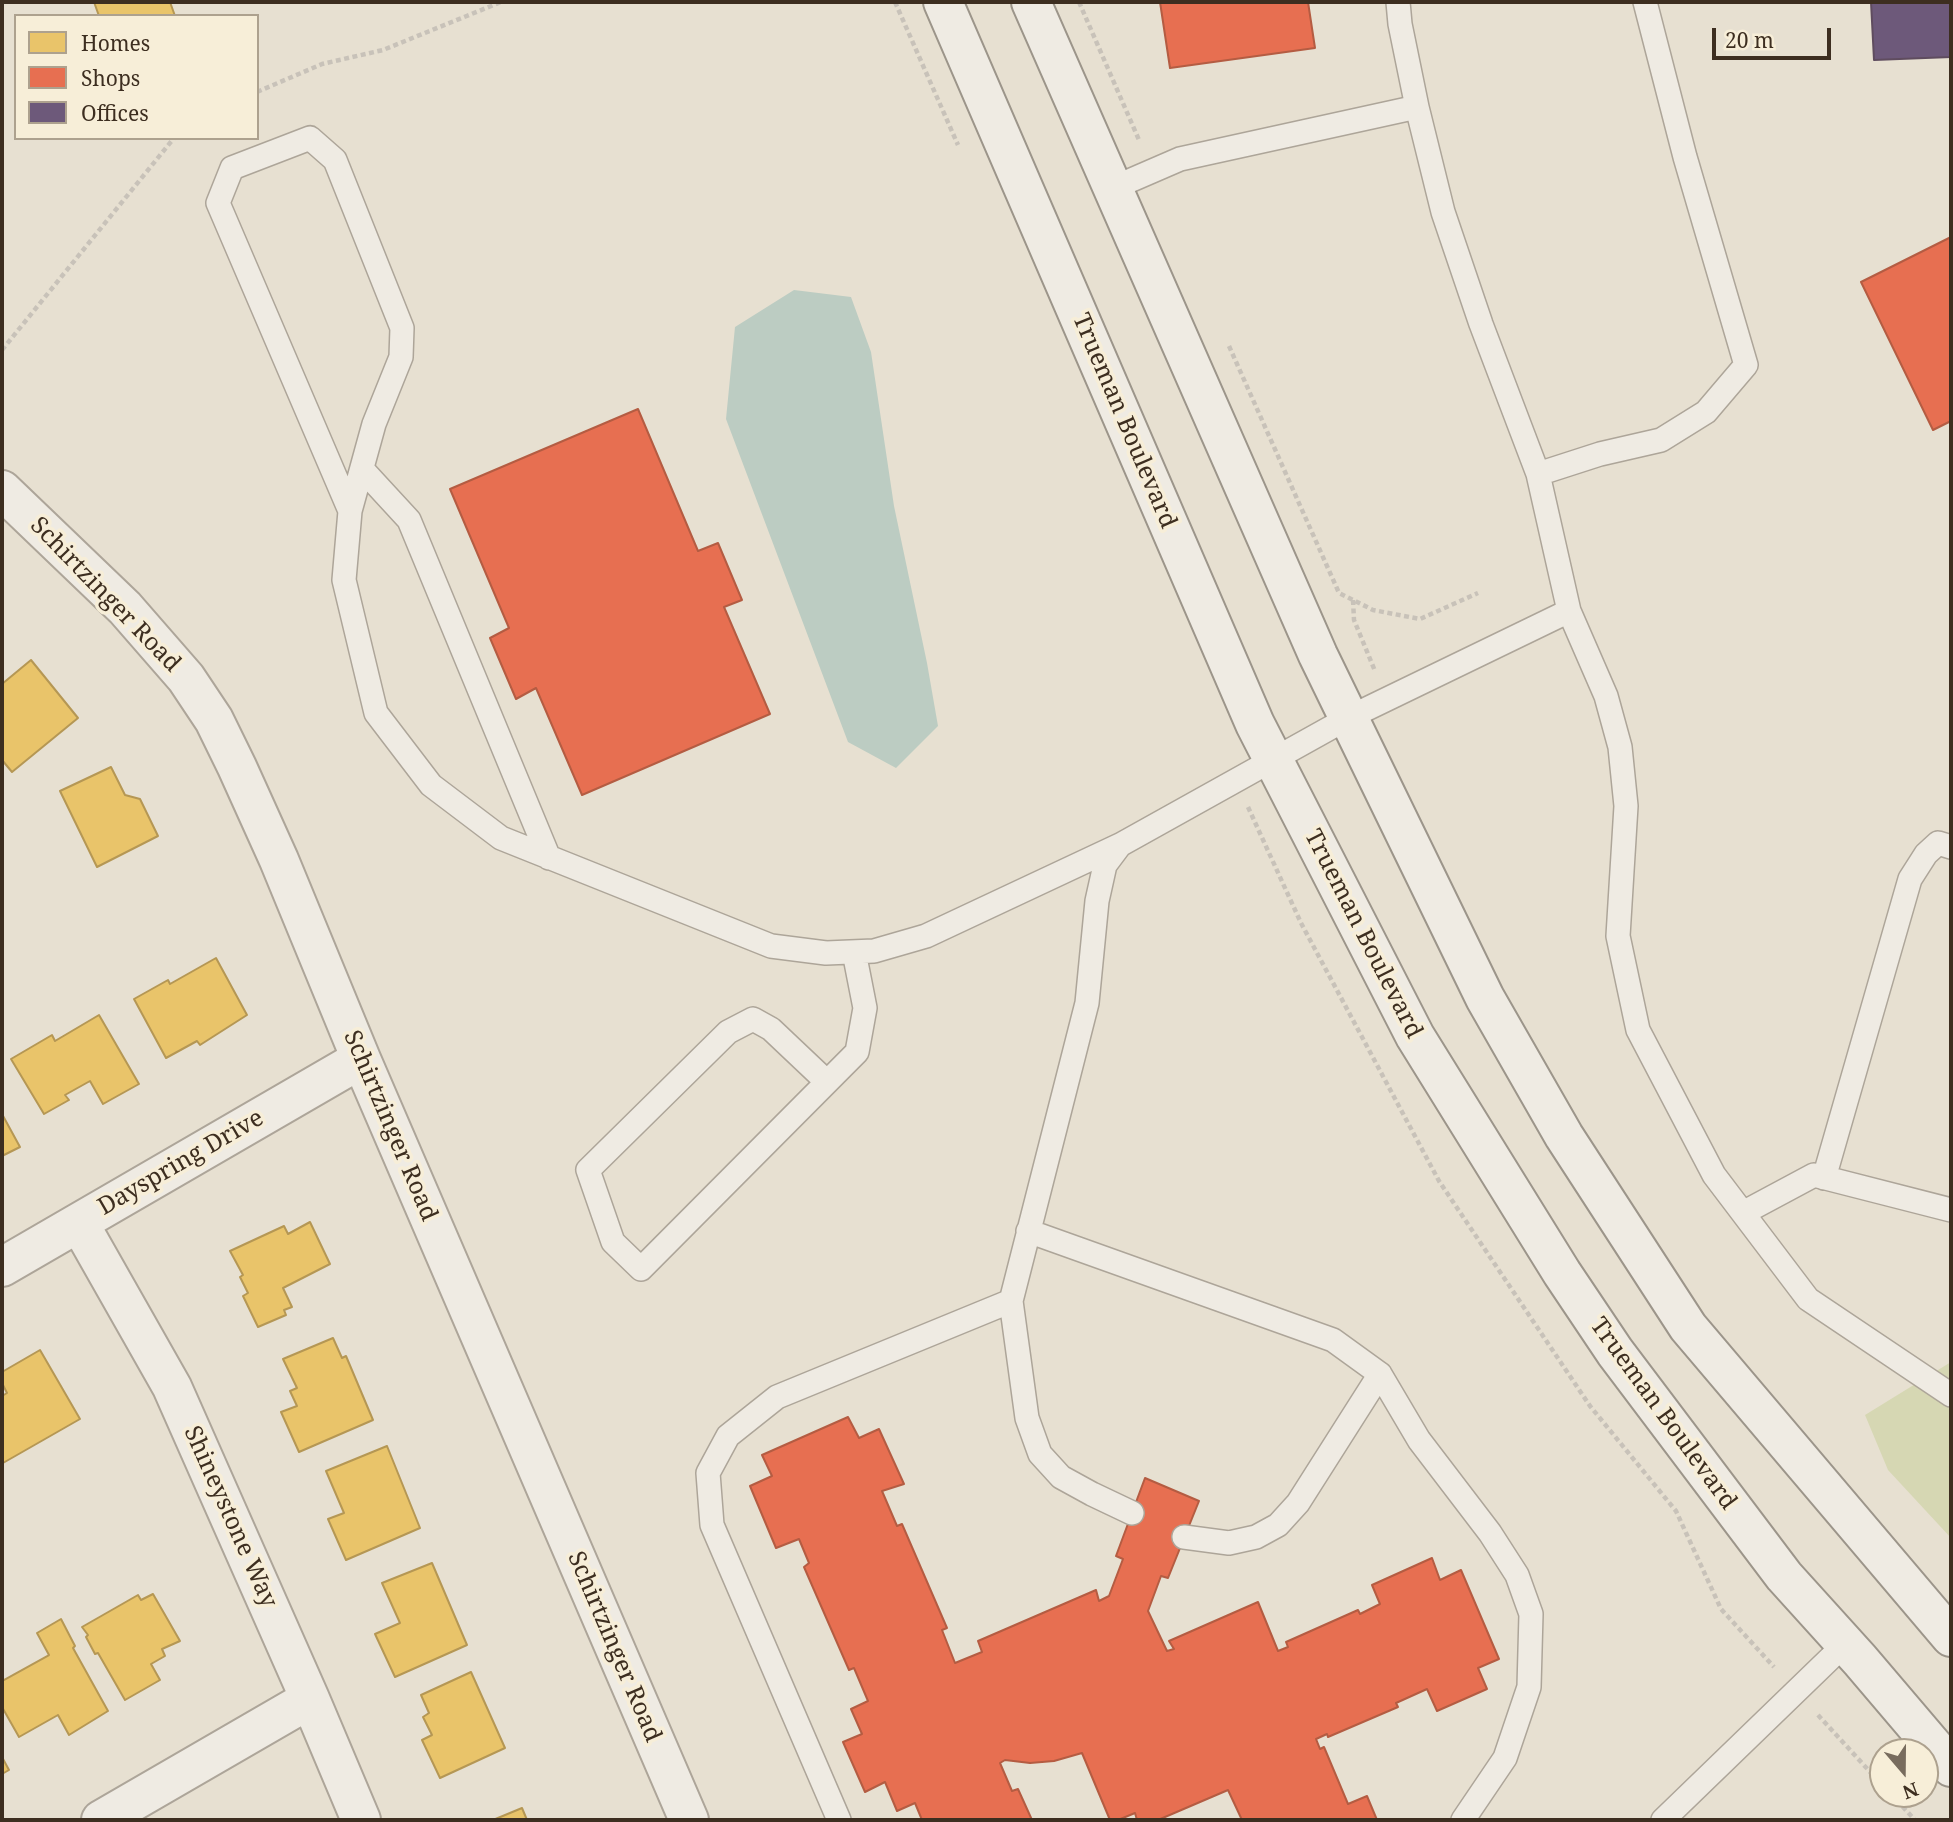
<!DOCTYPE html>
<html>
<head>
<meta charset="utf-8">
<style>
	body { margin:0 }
	#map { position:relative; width:1953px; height:1822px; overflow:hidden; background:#e7e0d1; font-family:"Noto Serif",serif }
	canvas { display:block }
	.frame { position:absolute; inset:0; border:4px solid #3d2e20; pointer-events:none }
	.legend { position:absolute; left:14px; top:14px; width:245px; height:126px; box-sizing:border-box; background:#f7eed8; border:2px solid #ada18e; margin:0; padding:9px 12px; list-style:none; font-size:21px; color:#3d2e20 }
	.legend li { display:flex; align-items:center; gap:14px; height:35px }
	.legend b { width:35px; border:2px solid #ada18e }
	.north { position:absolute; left:1869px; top:1738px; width:70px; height:70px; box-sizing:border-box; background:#f7eed8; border:2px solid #ada18e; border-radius:50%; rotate:160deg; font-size:19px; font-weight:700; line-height:28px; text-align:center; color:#3d2e20 }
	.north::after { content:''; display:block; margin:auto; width:24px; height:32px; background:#786c5e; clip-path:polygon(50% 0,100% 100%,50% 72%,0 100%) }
	.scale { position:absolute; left:1712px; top:28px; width:119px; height:32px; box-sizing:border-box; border:4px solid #3d2e20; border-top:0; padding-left:9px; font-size:21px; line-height:24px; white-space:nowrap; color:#3d2e20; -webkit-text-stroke:5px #f7eed8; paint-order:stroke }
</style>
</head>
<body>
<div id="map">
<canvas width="1953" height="1822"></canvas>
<div class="frame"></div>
<ul class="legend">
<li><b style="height:19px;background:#e9c46a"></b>Homes</li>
<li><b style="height:19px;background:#e76f51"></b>Shops</li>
<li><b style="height:19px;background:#6d597a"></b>Offices</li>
</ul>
<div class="north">N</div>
<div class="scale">20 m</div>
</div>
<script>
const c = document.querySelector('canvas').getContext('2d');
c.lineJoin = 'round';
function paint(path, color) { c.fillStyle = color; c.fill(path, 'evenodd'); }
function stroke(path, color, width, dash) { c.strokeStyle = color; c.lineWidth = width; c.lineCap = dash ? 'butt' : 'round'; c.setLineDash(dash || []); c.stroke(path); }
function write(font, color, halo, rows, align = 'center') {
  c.font = font + ' "Noto Serif",serif'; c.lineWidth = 7; c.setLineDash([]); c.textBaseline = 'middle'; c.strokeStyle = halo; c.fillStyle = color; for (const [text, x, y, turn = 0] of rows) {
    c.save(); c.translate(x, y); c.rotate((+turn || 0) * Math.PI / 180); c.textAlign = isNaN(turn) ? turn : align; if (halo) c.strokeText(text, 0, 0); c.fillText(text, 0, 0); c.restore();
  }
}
paint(new Path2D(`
	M1951,1362V1538L1888,1470L1865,1415Z`), '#d6d7b3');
paint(new Path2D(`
	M794,290L851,297L871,352L894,506L927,663L938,726L896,768L848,742L726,419L735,327Z`), '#bcccc2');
const homes = new Path2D(`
	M94,2H170L175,16H99Z
	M31,660L78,718L12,772L2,760V684Z
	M111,767L125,795L140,799L158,836L97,867L60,791Z
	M216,958L247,1015L200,1045L197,1041L166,1058L134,999L168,980L170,984Z
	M99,1015L139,1084L103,1104L90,1081L65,1095L69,1100L44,1114L11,1059L52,1035L55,1041Z
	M2,1114L20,1147L2,1156Z
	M310,1222L330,1264L283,1288L292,1307L284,1310L286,1315L258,1327L243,1296L248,1293L240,1277L243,1275L230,1251L284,1226L288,1234Z
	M333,1338L342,1358L346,1356L373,1420L299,1452L281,1412L297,1406L290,1391L297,1388L283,1359Z
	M40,1350L80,1419L3,1463L2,1460V1396L7,1393L2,1383V1372Z
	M387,1446L420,1528L346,1560L328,1519L344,1513L326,1471Z
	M432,1563L467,1645L395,1677L375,1634L400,1623L382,1583Z
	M153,1594L180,1641L162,1649L165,1656L151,1664L160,1680L125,1700L98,1653L95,1654L86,1637L88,1635L82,1627L138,1595L141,1600Z
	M61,1619L75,1646L73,1648L108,1711L69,1735L58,1715L19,1737L2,1707V1681L49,1655L37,1633Z
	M471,1672L505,1748L440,1778L422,1740L432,1735L423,1717L429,1713L421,1695Z
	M2,1757L9,1770L2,1774Z
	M522,1808L527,1820H493Z`);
paint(homes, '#e9c46a');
stroke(homes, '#b59754', 2);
const shops = new Path2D(`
	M1160,2H1308L1315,48L1170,68Z
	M1951,237V421L1933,430L1861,282Z
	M638,409L698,551L718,543L742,600L724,607L770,714L582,795L536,688L516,699L490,638L509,628L450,489Z
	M848,1417L859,1438L879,1429L904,1484L882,1491L897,1526L902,1524L947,1628L942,1630L955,1663L982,1652L978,1641L1096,1590L1099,1601L1109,1596L1123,1559L1116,1556L1145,1478L1199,1501L1168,1578L1161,1576L1148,1611L1167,1651L1174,1649L1169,1641L1258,1602L1278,1651L1288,1647L1286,1642L1358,1610L1360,1614L1380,1604L1372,1585L1432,1558L1440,1580L1461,1570L1499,1659L1478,1668L1487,1689L1437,1711L1427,1689L1396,1703L1398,1707L1328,1737L1327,1734L1316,1739L1320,1749L1324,1747L1348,1804L1367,1796L1377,1820H1242L1228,1790L1158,1820H1137L1135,1813L1118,1820H1110L1082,1753L1054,1761L1030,1763L1005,1760L1000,1763L1012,1791L1018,1789L1032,1820H922L915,1803L897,1811L885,1782L865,1792L843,1742L862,1734L851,1709L868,1701L854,1668L849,1670L804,1567L809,1563L799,1539L776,1548L750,1486L772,1476L762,1455Z`);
paint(shops, '#e76f51');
stroke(shops, '#b45c42', 2);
const offices = new Path2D(`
	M1871,2H1951V57L1874,60Z`);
paint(offices, '#6d597a');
stroke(offices, '#5f4c5f', 2);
const lane = new Path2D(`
	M1398,2L1400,24L1417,107L1443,212L1481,324L1538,474L1569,611L1606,696L1620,747L1626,806L1618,936L1638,1030L1714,1175L1808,1299L1951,1395
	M1113,188L1180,159L1417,107
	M362,469L409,520L549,858
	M1538,474L1600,454L1661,440L1706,412L1746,365L1685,157L1645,2
	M350,511L218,203L232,168L310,138L335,160L402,328L401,357L374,424L350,511L344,580L376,713L431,785L501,838L771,946L826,953L874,951L926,936L1120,845L1348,718L1569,611
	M827,1082L771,1029L753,1019L728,1032L588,1170L613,1242L641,1269L857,1052L865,1008L854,952
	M1824,1178L1910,879L1926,854L1938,843L1951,847
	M1743,1213L1814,1175L1951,1210
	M1028,1231L1333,1340L1380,1374L1419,1440L1490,1533L1517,1575L1531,1614L1529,1687L1505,1758L1463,1820
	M1011,1301L1027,1418L1040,1454L1061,1477L1092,1494L1132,1513
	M1184,1537L1229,1543L1256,1537L1278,1525L1298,1503L1380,1374
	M839,1820L712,1525L708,1473L728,1436L777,1397L1011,1301L1087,1003L1097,901L1105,865L1120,845
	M1663,1820L1845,1644`);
const street = new Path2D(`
	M2,490L125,608L186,678L214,720L237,767L279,860L361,1059L689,1820
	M79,1223L172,1387L310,1699L361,1820
	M2,1267L361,1059
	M101,1820L310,1699`);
const secondary = new Path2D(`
	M943,2L1255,724L1415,1036L1562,1273L1615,1352L1784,1576L1860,1660L1951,1767
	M1031,2L1318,655L1485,998L1564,1136L1688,1327L1951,1637`);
stroke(lane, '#ada599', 26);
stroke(street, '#ada599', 42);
stroke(secondary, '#9c958a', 42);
stroke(new Path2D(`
	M895,2L958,145
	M1079,2L1139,140
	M257,92L322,64L383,50L501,2
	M1229,346L1339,593L1373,610L1420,619L1478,593
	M2,350L174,138
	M1353,600L1354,620L1375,671
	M1248,807L1301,923L1439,1181L1590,1406L1676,1511L1721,1609L1774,1667
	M1818,1715L1883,1786
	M1891,1794L1915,1820`), '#c8c2b9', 4.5, [5, 3.5]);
stroke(lane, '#efebe3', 23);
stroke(street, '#efebe3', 38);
stroke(secondary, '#efebe3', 38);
write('24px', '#3d2e20', '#f7eed8', [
	["Trueman Boulevard",1124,421,67],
	["Schirtzinger Road",105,595,46],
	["Trueman Boulevard",1363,934,63],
	["Schirtzinger Road",390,1126,67],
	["Dayspring Drive",181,1163,-30],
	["Trueman Boulevard",1663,1414,54],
	["Shineystone Way",230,1517,66],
	["Schirtzinger Road",614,1647,67]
]);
</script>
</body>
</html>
